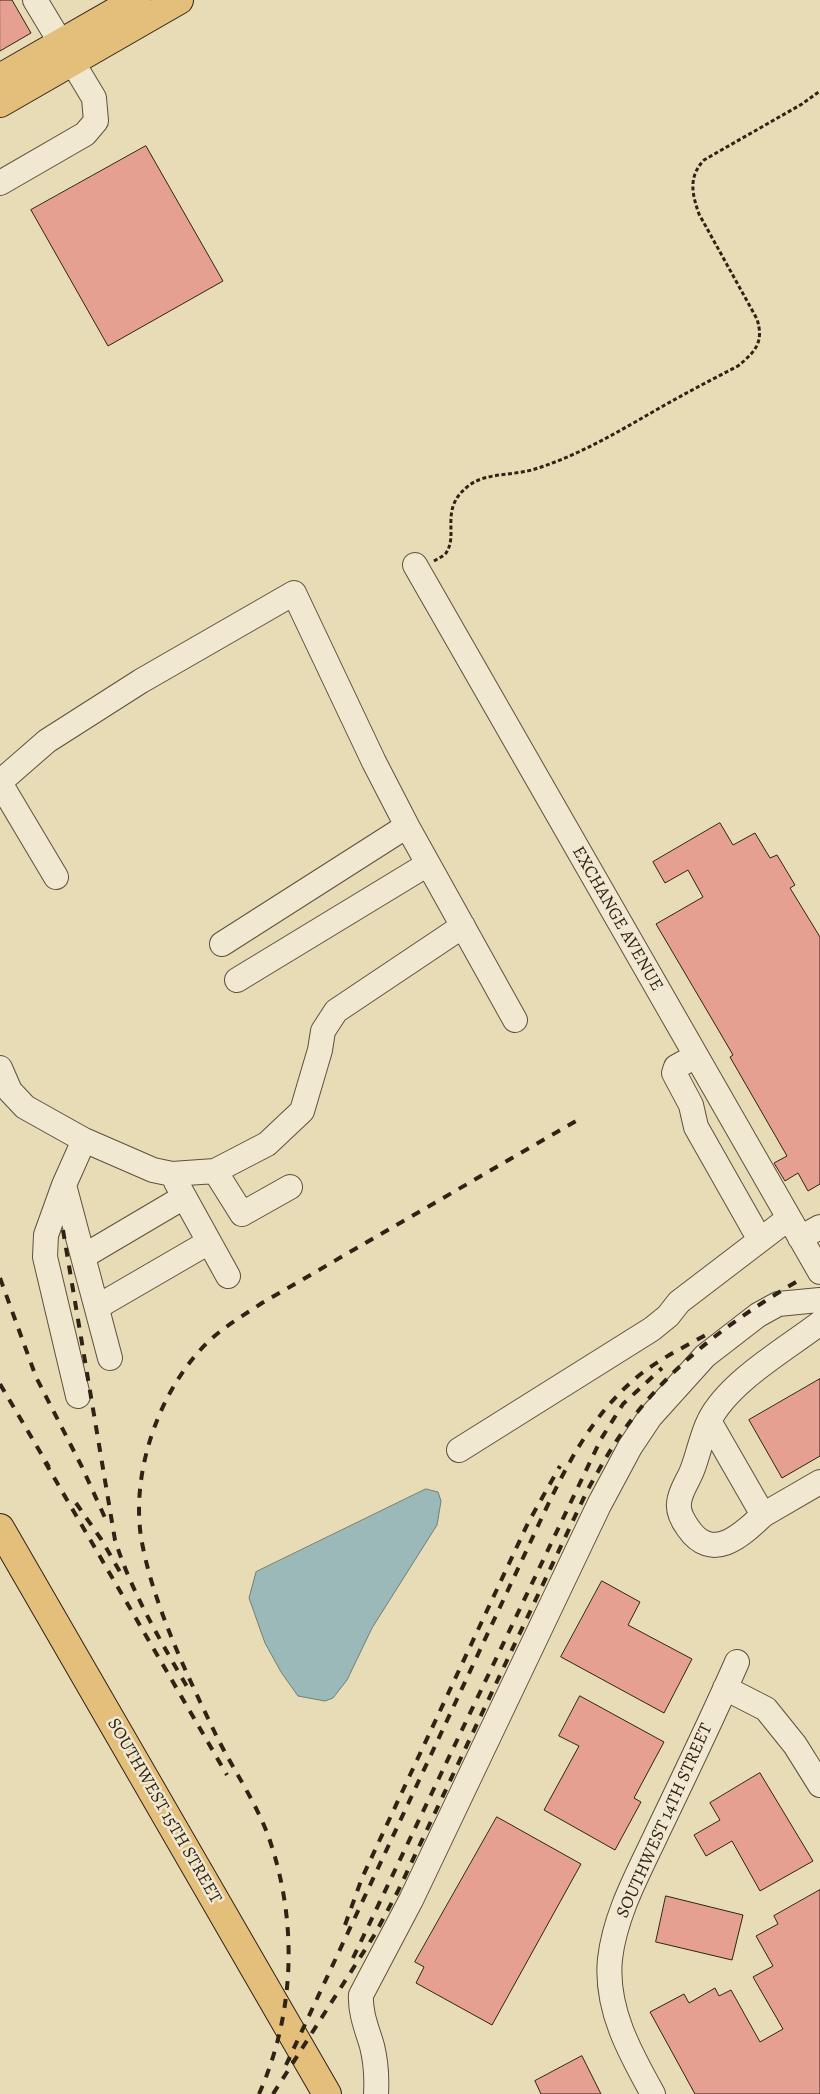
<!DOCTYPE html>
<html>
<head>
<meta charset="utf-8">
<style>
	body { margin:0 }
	canvas { display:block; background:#e8dcb6 }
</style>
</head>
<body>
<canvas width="820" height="2094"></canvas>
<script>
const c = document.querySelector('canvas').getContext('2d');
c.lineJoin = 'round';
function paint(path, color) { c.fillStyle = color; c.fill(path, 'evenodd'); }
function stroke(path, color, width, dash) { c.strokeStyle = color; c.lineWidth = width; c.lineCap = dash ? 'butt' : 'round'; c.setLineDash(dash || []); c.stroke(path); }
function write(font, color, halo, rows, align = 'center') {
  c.font = font + ' Alegreya,serif'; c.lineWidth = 5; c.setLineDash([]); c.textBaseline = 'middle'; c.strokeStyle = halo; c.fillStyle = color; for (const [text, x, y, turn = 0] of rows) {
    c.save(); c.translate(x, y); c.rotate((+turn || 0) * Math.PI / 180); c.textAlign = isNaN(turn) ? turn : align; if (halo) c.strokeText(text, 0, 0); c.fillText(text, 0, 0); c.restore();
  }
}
const water = new Path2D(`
	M426,1489L438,1492L441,1501L437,1525L372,1628L347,1680L333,1698L325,1701L298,1696L281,1672L265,1643L249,1598L256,1572Z`);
paint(water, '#9cb9b9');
stroke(water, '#707d77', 1);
const building = new Path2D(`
	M0,0H12L31,33L0,51Z
	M146,146L223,281L108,346L31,210Z
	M720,823L733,845L755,833L770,858L777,855L795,885L790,888L820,937V1184L808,1191L798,1173L785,1181L774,1163L787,1156L730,1057L733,1055L719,1031L656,924L703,897L688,870L665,883L653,862Z
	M820,1379V1456L782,1478L749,1420Z
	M602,1581L640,1602L628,1625L692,1659L664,1713L561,1657Z
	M580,1696L664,1742L634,1798L641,1802L615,1850L544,1810L579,1746L559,1736Z
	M760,1773L813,1861L760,1891L732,1841L706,1856L694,1835L720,1820L710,1803Z
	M497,1817L581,1864L492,2025L416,1983L424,1967L415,1962Z
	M820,1890V2094H695L650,2012L684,1994L689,2003L715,1988L719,1996L731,1990L760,2042L783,2029L753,1977L773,1966L756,1936L778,1924L774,1916Z
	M666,1896L743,1915L732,1960L656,1942Z
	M582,2056L601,2094H541L535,2081Z`);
paint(building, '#e6a092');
stroke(building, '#2f2315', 1);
const minor = new Path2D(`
	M0,183L85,134L96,121L94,98L35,0
	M415,565L820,1272
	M0,782L47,741L141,681L294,593L374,762L407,826L515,1020
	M0,783L56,877
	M222,944L407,826
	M237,980L428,864
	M696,1056L676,1067L674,1073L691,1105L696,1127L760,1240
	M0,1068L10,1091L25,1107L84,1140L153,1170L172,1174L215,1171L267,1144L302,1111L320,1050L323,1031L336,1011L463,926
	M215,1171L242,1214L290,1187
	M176,1182L228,1276
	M64,1185L110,1358
	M800,1238L820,1227
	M84,1256L184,1197
	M97,1307L209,1242
	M78,1396L45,1257L46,1235L64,1185L84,1140
	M709,1421L763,1515C741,1536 712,1563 688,1528C683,1521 678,1511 679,1503C680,1490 689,1480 693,1468C699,1452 702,1435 709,1421C728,1382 786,1349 820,1323
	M459,1450L652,1329L668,1316L679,1302L789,1218
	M763,1515L820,1482
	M725,1688L766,1709L795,1745L820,1785
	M376,2094C377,2077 376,2062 372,2046C367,2029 360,2013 361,1995L411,1900L599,1505L630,1447L650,1417L705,1356L758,1315L778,1304L820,1300
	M653,2094C630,2053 605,2008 610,1959C615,1914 639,1872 658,1831C685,1775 712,1719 737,1662`);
const major = new Path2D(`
	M0,78L136,0
	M0,103L179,0
	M0,1528L327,2094`);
stroke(minor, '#5d513d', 26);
stroke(major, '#2f2315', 30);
stroke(new Path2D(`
	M434,561C437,559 444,556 446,553C459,534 439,510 467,487C484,472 514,476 535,469C577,456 614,434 651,413C680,396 709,381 738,366C756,351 764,342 757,319L699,214C692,194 688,177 704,160L802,104L820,91`), '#2f2315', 3, [4, 2.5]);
stroke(minor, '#f0e8d0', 24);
stroke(major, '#e4be7b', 28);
stroke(new Path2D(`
	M63,1230L115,1540C132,1594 162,1643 190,1692
	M0,1278L36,1377L82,1467L106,1520
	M0,1384L49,1467
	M45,1462L227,1775
	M76,1503L101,1539L123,1577
	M345,1925L362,1878L410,1775L528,1523L560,1466
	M353,1958L601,1439L623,1404L662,1368
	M286,2065L522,1560C554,1493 582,1420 642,1373C663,1357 688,1345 711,1332
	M259,2094C295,2013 298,1922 269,1838C256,1802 234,1771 217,1737C188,1677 152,1603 141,1537C131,1470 160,1388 209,1341C225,1326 244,1315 262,1303L581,1118
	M273,2094L375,1934L398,1891L587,1491C600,1468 613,1444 629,1423C674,1362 736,1317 801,1279`), '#2f2315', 4, [9, 9]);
write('18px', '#2f2315', '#f0e8d0', [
	["EXCHANGE AVENUE",617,919,60],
	["SOUTHWEST 15TH STREET",164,1811,60],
	["SOUTHWEST 14TH STREET",665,1821,-66]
]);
</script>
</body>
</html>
